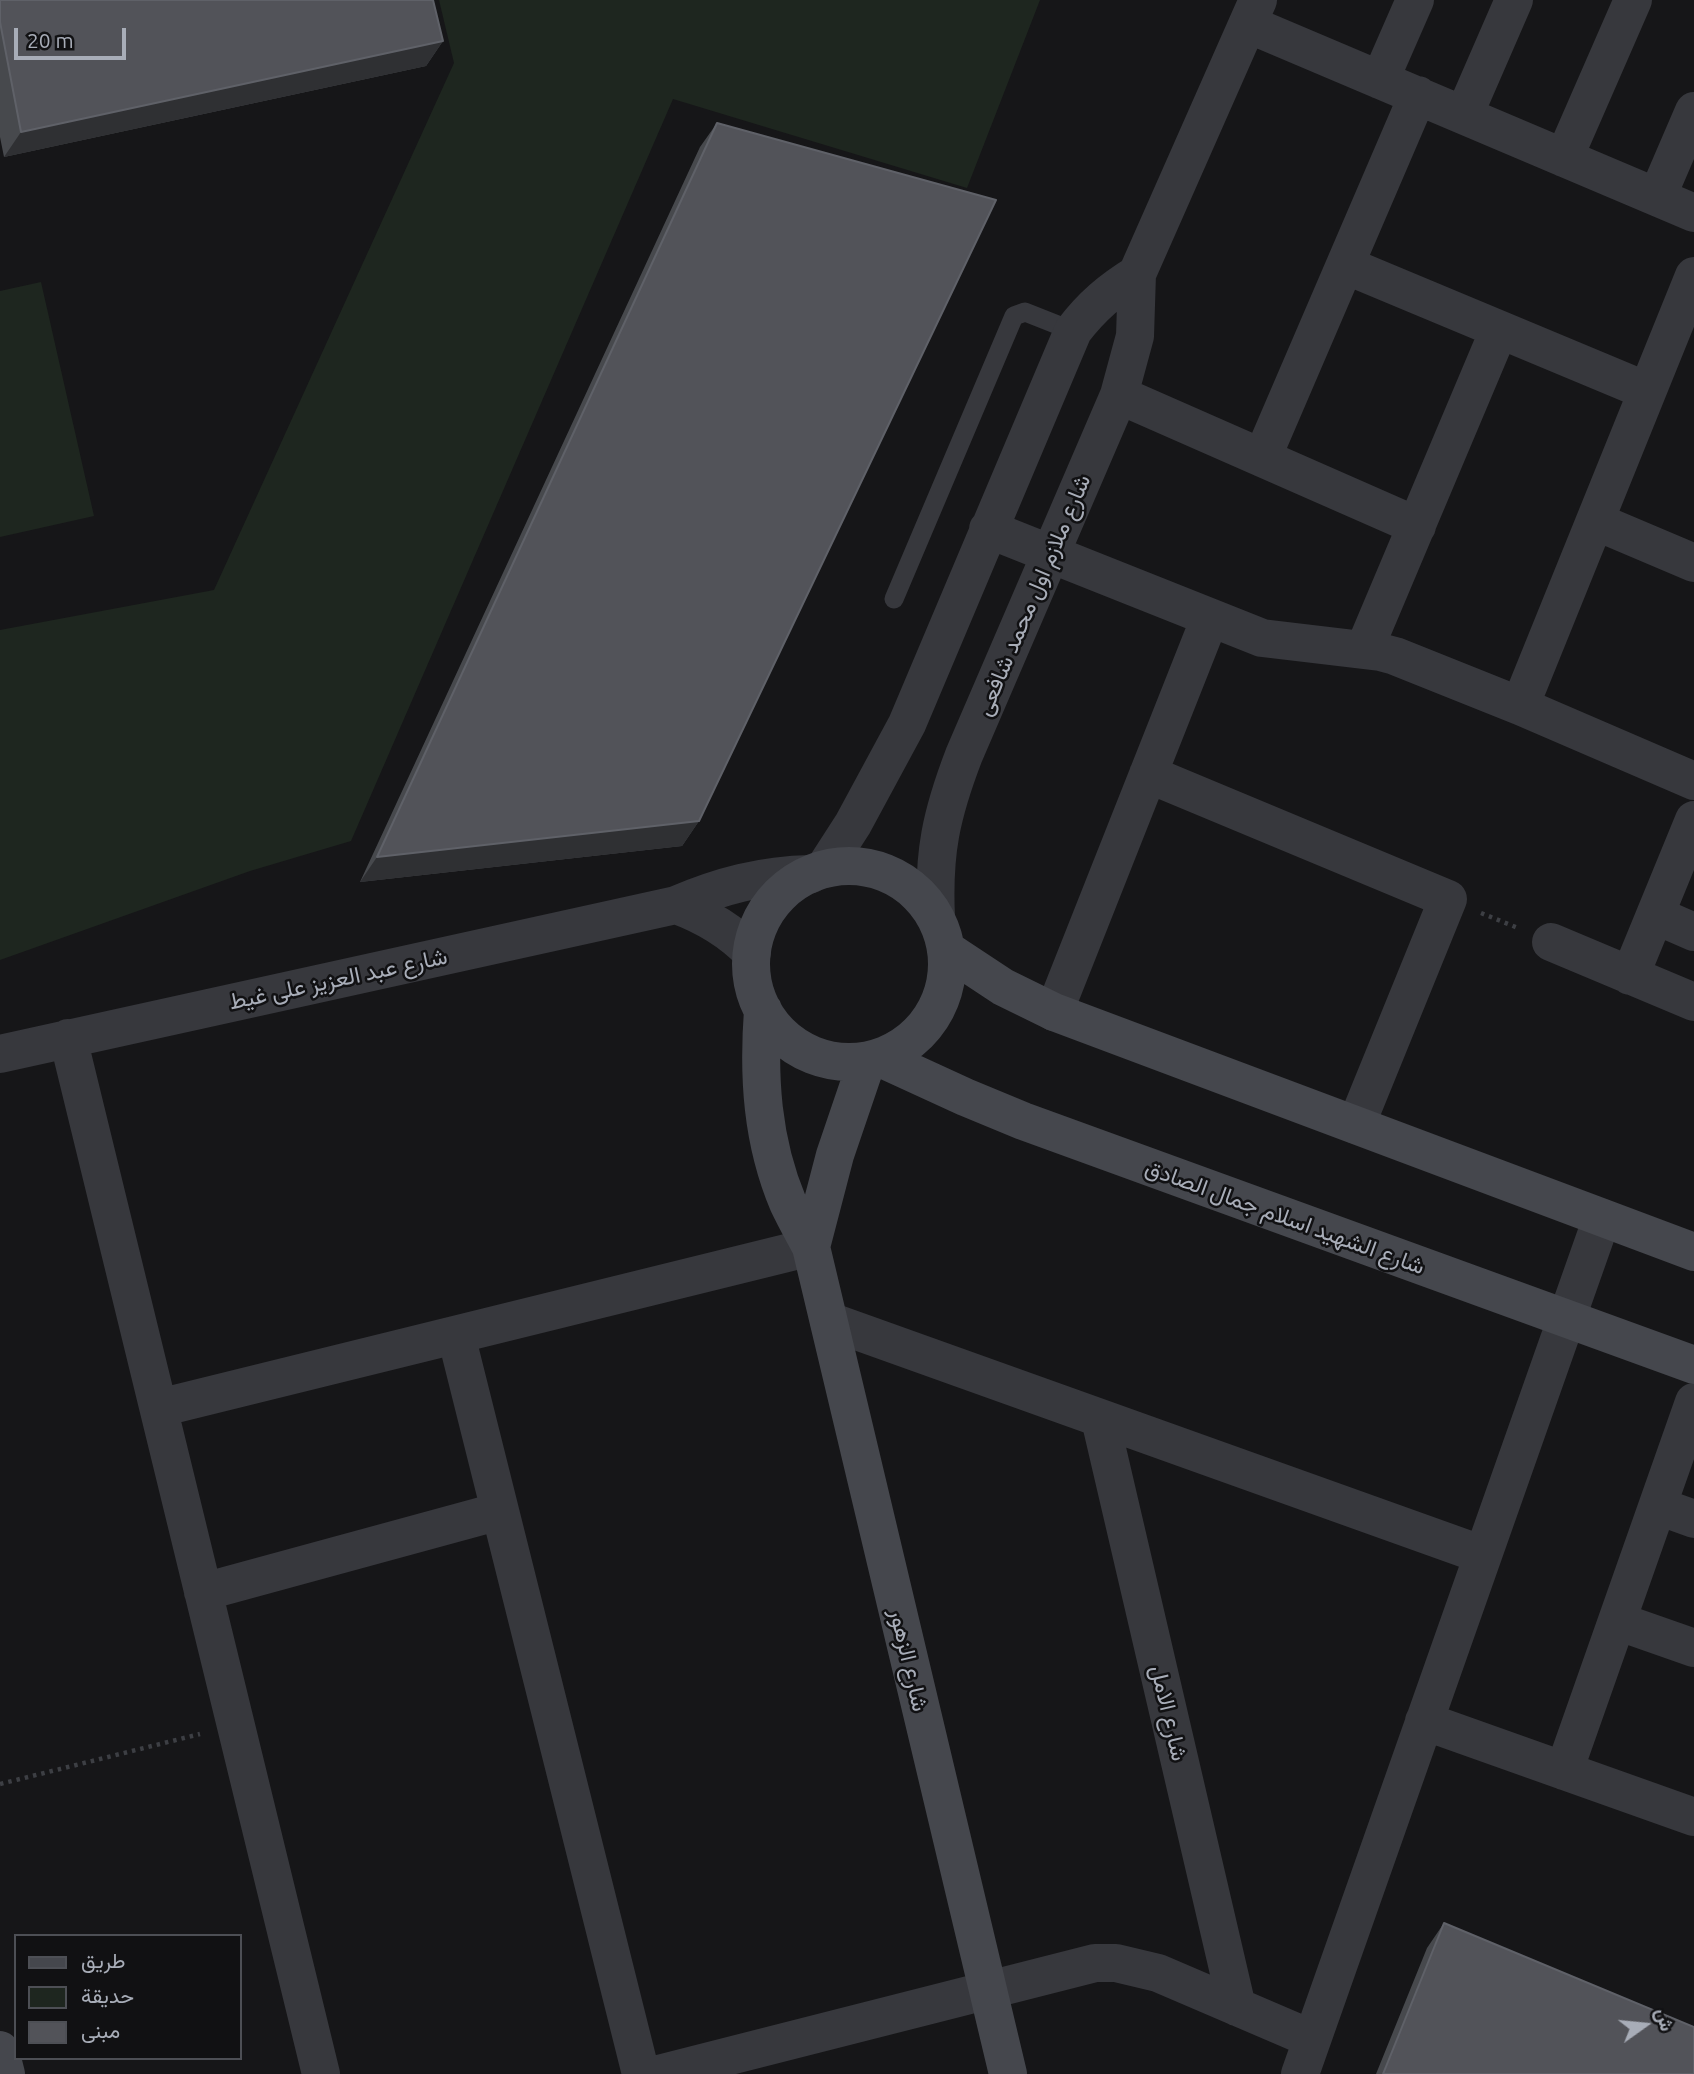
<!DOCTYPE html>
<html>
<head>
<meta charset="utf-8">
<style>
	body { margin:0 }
	#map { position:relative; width:1694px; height:2074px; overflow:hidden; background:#161618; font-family:Ubuntu,Vazirmatn,sans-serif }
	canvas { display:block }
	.legend { position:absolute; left:14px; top:1934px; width:228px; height:126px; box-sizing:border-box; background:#111113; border:2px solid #4d4f55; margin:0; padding:9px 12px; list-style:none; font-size:21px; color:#a8adb8 }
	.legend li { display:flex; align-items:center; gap:14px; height:35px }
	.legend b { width:35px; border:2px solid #4d4f55 }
	.north { position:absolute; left:1610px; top:1990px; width:70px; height:70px; -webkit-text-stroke:5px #111113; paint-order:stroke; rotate:75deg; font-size:19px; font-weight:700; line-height:28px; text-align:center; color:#a8adb8 }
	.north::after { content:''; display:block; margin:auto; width:24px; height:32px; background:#a8adb8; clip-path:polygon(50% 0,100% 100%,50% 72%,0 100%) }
	.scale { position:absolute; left:14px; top:28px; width:112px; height:32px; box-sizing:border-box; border:4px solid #a8adb8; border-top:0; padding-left:9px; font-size:21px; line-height:24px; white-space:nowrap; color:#a8adb8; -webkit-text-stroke:5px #111113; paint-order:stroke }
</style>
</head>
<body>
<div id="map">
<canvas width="1694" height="2074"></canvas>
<ul class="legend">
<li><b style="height:9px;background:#45474d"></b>طريق</li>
<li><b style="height:19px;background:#1e261f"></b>حديقة</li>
<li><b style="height:19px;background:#525359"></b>مبنى</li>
</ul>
<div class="north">ش</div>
<div class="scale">20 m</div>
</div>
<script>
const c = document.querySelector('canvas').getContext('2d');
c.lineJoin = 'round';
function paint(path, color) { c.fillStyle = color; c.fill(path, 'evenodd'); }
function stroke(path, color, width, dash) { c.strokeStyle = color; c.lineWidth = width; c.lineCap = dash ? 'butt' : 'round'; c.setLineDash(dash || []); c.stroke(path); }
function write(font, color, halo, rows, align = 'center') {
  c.font = font + ' Ubuntu,Vazirmatn,sans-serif'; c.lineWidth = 5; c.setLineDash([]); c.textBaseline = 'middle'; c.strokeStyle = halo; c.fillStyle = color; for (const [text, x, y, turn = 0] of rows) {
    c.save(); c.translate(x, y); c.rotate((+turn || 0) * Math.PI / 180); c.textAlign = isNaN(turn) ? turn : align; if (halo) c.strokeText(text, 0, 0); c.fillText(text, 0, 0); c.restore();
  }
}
paint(new Path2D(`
	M439,0H1040L967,188L673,99L351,841L250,871L0,960V630L214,590L454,63Z
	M41,282L94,516L0,537V291Z`), '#1e261f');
stroke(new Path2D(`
	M1481,913L1518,928
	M0,1784L200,1734`), '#3d3f44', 4.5, [3.5, 5]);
stroke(new Path2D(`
	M894,599L1014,316L1025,312L1073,331`), '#37383d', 19);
stroke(new Path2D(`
	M1248,24L1694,213
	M1380,80L1415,0
	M1464,115L1514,0
	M1564,158L1633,0
	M1657,197L1694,111
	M1345,265L1647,391
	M1119,395L1417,526
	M1262,458L1418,95
	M1595,521L1694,563
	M988,529L1262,638L1380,652L1395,656L1520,706L1694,781
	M1364,650L1499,330
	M1520,706L1694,276
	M1148,774L1448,899L1356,1125
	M824,869L853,824L907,724L1073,331C1092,306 1111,290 1137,274
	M676,905C706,916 730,930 752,953
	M1655,915L1694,932
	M936,917C933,853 941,815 964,755L1119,395L1135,336L1137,274L1258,0
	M1551,942L1694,1002
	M1630,976L1694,820
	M1054,1012L1210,618
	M68,1038L321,2074
	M0,1054L676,905C720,886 762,875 811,874
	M829,1321L1483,1555
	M456,1335L641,2074
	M159,1408L811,1247
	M1100,1419L1237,2007
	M1658,1506L1694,1519
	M203,1592L500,1511
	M1617,1621L1694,1648
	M1424,1721L1694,1817
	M1564,1771L1694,1402
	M659,2074L1095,1963H1116L1158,1973L1312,2039
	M1300,2074L1602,1218`), '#37383d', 38);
stroke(new Path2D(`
	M751 964a98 98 0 1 1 196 0a98 98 0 1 1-196 0Z
	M947,950L1003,987L1054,1012L1694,1252
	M763,1010C758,1077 762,1141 788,1203C795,1218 803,1232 811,1247L1008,2074
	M880,1058L965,1097L1023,1121L1694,1365
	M811,1247L835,1155L867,1061
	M0,2050L6,2074`), '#45474d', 38);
paint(new Path2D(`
	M0,0L443,41L426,66L4,157L0,137Z
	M717,123L699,821L682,846L360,882L700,147Z
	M1444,1923L1694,2074H1376L1427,1948Z`), '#47494d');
paint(new Path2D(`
	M443,41L426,66L4,157L21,132Z
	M699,821L682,846L360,882L377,857Z`), '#2f3033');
const building = new Path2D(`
	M0,0H433L443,41L21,132L0,22Z
	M717,123L996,200L699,821L377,857Z
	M1444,1923L1694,2027V2074H1383Z`);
paint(building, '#525359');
stroke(building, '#5f6168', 2);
write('23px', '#a8adb8', '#111113', [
	["شارع ملازم اول محمد شافعى",1033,595,-67],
	["شارع عبد العزيز على غيط",338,979,-12],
	["شارع الشهيد اسلام جمال الصادق",1285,1217,20],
	["شارع الزهور",909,1660,77],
	["شارع الامل",1169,1713,77]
]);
</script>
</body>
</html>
